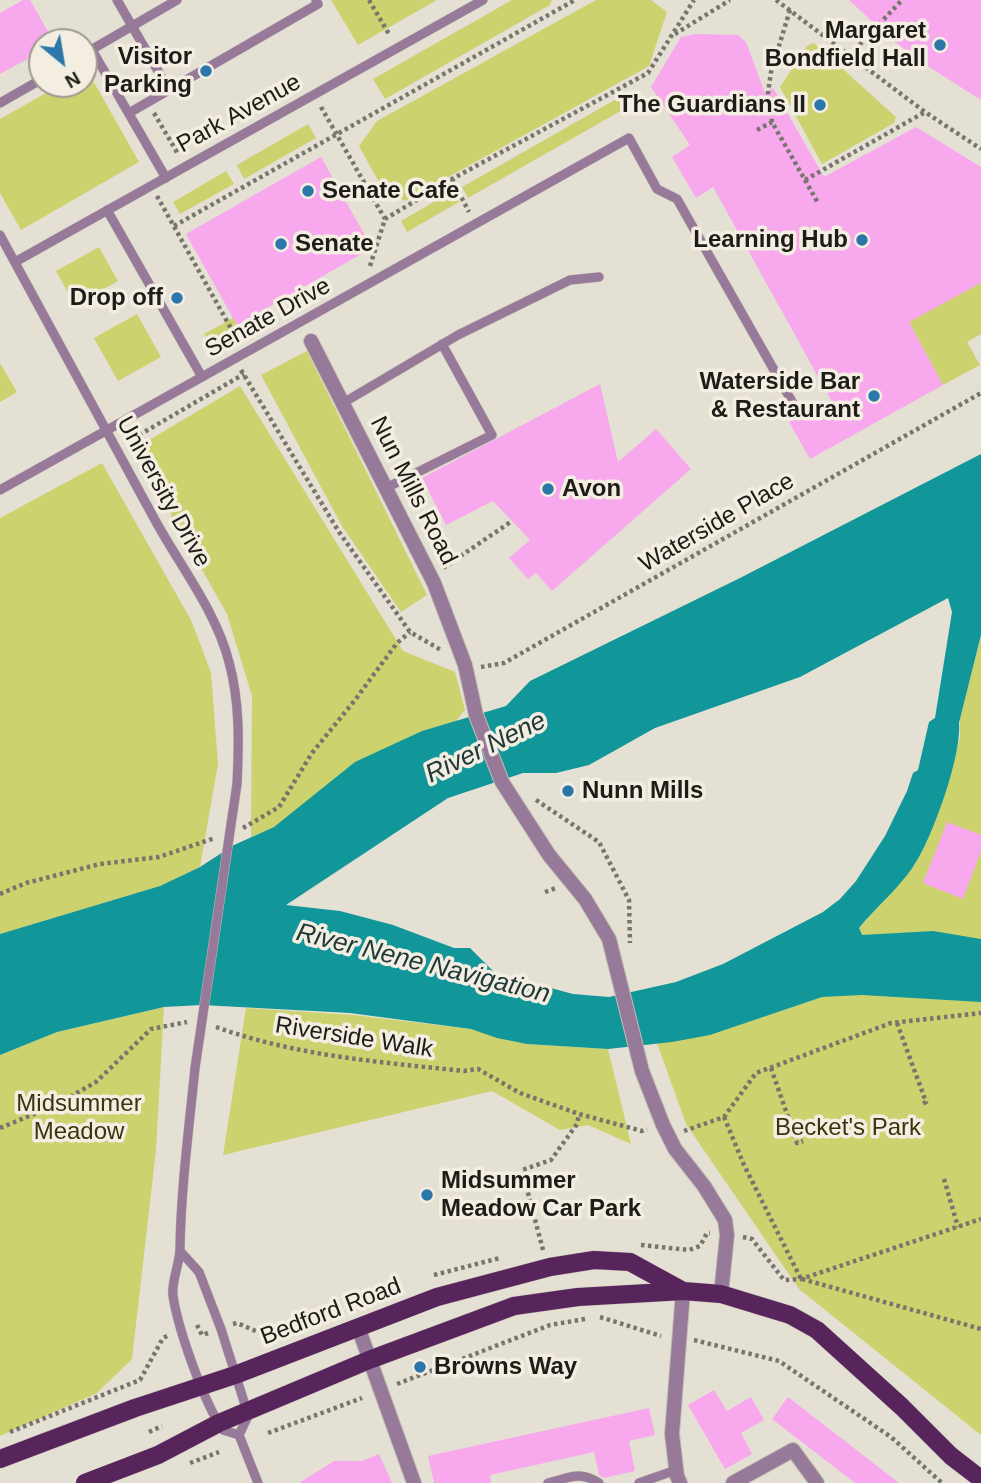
<!DOCTYPE html>
<html>
<head>
<meta charset="utf-8">
<style>
	body { margin:0 }
	#map { position:relative; width:981px; height:1483px; overflow:hidden; background:#e5e0d4; font-family:Helvetica,sans-serif }
	canvas { display:block }
	.north { position:absolute; left:28px; top:28px; width:70px; height:70px; box-sizing:border-box; background:#f3eee1; border:2px solid #9d9a90; border-radius:50%; rotate:150deg; font-size:19px; font-weight:700; line-height:28px; text-align:center; color:#1d1c17 }
	.north::after { content:''; display:block; margin:auto; width:24px; height:32px; background:#2b77aa; clip-path:polygon(50% 0,100% 100%,50% 72%,0 100%) }
</style>
</head>
<body>
<div id="map">
<canvas width="981" height="1483"></canvas>
<div class="north">N</div>
</div>
<script>
const c = document.querySelector('canvas').getContext('2d');
c.lineJoin = 'round';
function paint(path, color) { c.fillStyle = color; c.fill(path, 'evenodd'); }
function stroke(path, color, width, dash) { c.strokeStyle = color; c.lineWidth = width; c.lineCap = dash ? 'butt' : 'round'; c.setLineDash(dash || []); c.stroke(path); }
function write(font, color, halo, rows, align = 'center') {
  c.font = font + ' Helvetica,sans-serif'; c.lineWidth = 7; c.setLineDash([]); c.textBaseline = 'middle'; c.strokeStyle = halo; c.fillStyle = color; for (const [text, x, y, turn = 0] of rows) {
    c.save(); c.translate(x, y); c.rotate((+turn || 0) * Math.PI / 180); c.textAlign = isNaN(turn) ? turn : align; if (halo) c.strokeText(text, 0, 0); c.fillText(text, 0, 0); c.restore();
  }
}
paint(new Path2D(`
	M331,0H437L358,45Z
	M512,0H552L550,5L385,99L373,79Z
	M596,0H651L667,12L649,66L405,201L380,184L359,146L377,121Z
	M814,43L896,117L894,123L822,164L780,87L807,46Z
	M87,70L139,162L21,230L0,193V119L62,84H84V72Z
	M620,97L626,108L468,198L462,187Z
	M308,124L316,138L244,179L237,165Z
	M226,171L234,184L180,214L173,202Z
	M453,191L459,202L407,232L401,221Z
	M99,247L118,281L75,305L56,271Z
	M981,283V334L967,342L980,365L943,385L901,308Z
	M137,314L161,357L118,381L94,338Z
	M233,318L243,335L214,351L204,334Z
	M307,351L427,595L401,612L342,526L261,375Z
	M0,363L17,392L0,402Z
	M240,386L403,651L455,672L465,710L456,721L422,731L315,797L274,827L251,837L252,696L227,614L134,449Z
	M102,463L192,622L211,673L218,764L200,867L160,886L0,934V518Z
	M981,635V1435L799,1289L686,1124L657,1043L710,1035L789,1007L914,866L937,817L960,738V718Z
	M164,1007L156,1150L132,1359L97,1393L0,1436V1055L57,1032Z
	M246,1008L353,1015L471,1029L527,1044L608,1049L631,1144L588,1125L560,1130L492,1091L223,1155Z`), '#cbd26e');
paint(new Path2D(`
	M981,454V635L959,723C962,755 932,840 913,867C898,889 876,907 859,928L862,935L933,931L981,939V1002L862,995L822,997L710,1035L672,1042L608,1049L527,1044L497,1038L471,1029L350,1013L202,1005L164,1007L57,1032L0,1055V934L160,886L200,867L234,845L274,827L355,762L422,731L506,706L530,681L740,578ZM948,598L952,612L935,718L929,722L918,770L913,773L907,791L885,836L856,881L840,899L823,912L723,964L676,982L609,997L573,994L495,973L470,948H454L393,925L340,911L286,905L448,798L523,773H556L589,765L655,728L800,677Z`), '#11969a');
paint(new Path2D(`
	M23,0H30L54,42H42V51L0,74V13Z
	M849,0H981V100L926,65L891,39Z
	M695,34L738,35L746,42L765,93L773,88L824,177L916,127L981,167V283L909,322L943,385L810,459L789,422L831,400L713,187L696,198L672,157L690,145L651,87L681,37Z
	M321,157L372,248L237,325L186,234Z
	M600,384L618,462L656,429L691,469L552,591L536,573L528,579L509,558L530,540L493,501L446,525L422,478Z
	M947,822L981,835V851L963,899L923,883Z
	M714,1390L727,1411L751,1397L764,1420L741,1433L752,1454L725,1469L688,1405Z
	M788,1397L899,1483H855L772,1419Z
	M649,1408L655,1435L629,1441L635,1471L604,1478L599,1475L594,1452L490,1475L491,1483H434L428,1456Z
	M379,1454L392,1483H299L334,1461H362Z`), '#f8a8ec');
const lane = new Path2D(`
	M117,0L169,90
	M92,50L166,178
	M84,54L177,0
	M0,103L42,79
	M129,113L318,4L316,0
	M107,210L202,377
	M0,235C52,330 104,425 155,520C180,566 216,611 229,662C240,702 239,743 237,784
	M15,262L483,0
	M343,403L458,335L570,280L599,277
	M386,488L492,435L442,344
	M0,490L629,138L657,189L677,199L795,407
	M195,1068C189,1128 181,1188 180,1248C180,1264 171,1281 173,1296C178,1329 204,1403 223,1430L239,1435L258,1483
	M180,1251L199,1272L221,1329L247,1411V1418L239,1435
	M548,1483C568,1478 580,1470 599,1483
	M639,1483L676,1470`);
const street = new Path2D(`
	M311,341L434,583L465,665L476,715L502,782L549,855L585,899L609,939L642,1071L663,1125L675,1149L704,1186L725,1220L727,1235L721,1294
	M358,1327L414,1483
	M680,1483L677,1476L672,1434L683,1291
	M733,1483L793,1450L817,1483`);
const primary = new Path2D(`
	M0,1459L135,1408L235,1375L437,1297L550,1267L594,1260L630,1262L683,1291
	M85,1483L158,1455L219,1423L369,1360L514,1306L578,1297L683,1291L721,1294L790,1315L817,1330L902,1407L951,1456L981,1479`);
stroke(lane, '#c1bdb2', 10);
stroke(street, '#c1bdb2', 16);
stroke(primary, '#c1bdb2', 19);
stroke(new Path2D(`
	M369,0L390,36
	M776,0L925,112L981,149
	M790,10L771,72L768,93L772,122L818,203
	M675,34L730,0
	M850,55L902,0
	M321,107L385,219
	M154,113L178,154
	M757,130L772,122
	M452,179L469,212
	M805,180L925,112
	M157,196L238,341
	M174,226L575,0
	M370,266L385,219L452,179L648,73L694,0
	M241,370L339,532L410,632L441,650
	M127,442L244,374
	M443,568L512,521
	M481,667L504,663L981,393
	M536,800L599,842L629,900L630,943
	M243,828L279,807L312,753L355,700L397,643L410,632
	M545,892L556,888
	M0,894L26,883L100,864L159,857L215,838
	M897,1023L926,1102L922,1104
	M216,1027C297,1056 379,1062 464,1071L478,1069L520,1093L579,1114L642,1131L647,1129
	M771,1068L797,1143L803,1141
	M724,1117L744,1165L801,1279
	M0,1128L56,1105L96,1082L151,1029L187,1022
	M684,1131L724,1117L756,1073L891,1023L981,1013
	M944,1179L958,1227
	M743,1237L752,1239L784,1280L801,1279L981,1219
	M641,1245L689,1250L700,1246L707,1233H710
	M543,1250L522,1170L551,1160L577,1124L579,1114
	M434,1275L500,1258
	M802,1279L981,1329
	M600,1317L661,1336
	M233,1324L237,1323L272,1338
	M197,1325L202,1335L208,1333
	M694,1340L779,1361L891,1437L942,1483
	M397,1384L550,1325L585,1319
	M10,1432L140,1380L163,1338L169,1335
	M149,1432L162,1426
	M268,1433L362,1398
	M190,1463L219,1452`), '#78756d', 4.5, [3.5, 3.5]);
stroke(lane, '#977a99', 9);
stroke(street, '#977a99', 14);
stroke(primary, '#57245c', 18);
const laneBridge = new Path2D(`
	M195,1068L237,784`);
stroke(laneBridge, '#c1bdb2', 10, []);
stroke(laneBridge, '#977a99', 9);
for (const [x, y, r, color] of [
	[940,45,7,"#2b77aa"],
	[206,71,7,"#2b77aa"],
	[820,105,7,"#2b77aa"],
	[308,191,7,"#2b77aa"],
	[862,240,7,"#2b77aa"],
	[281,244,7,"#2b77aa"],
	[177,298,7,"#2b77aa"],
	[874,396,7,"#2b77aa"],
	[548,489,7,"#2b77aa"],
	[568,791,7,"#2b77aa"],
	[427,1195,7,"#2b77aa"],
	[420,1367,7,"#2b77aa"]
]) { const dot = new Path2D(); dot.arc(x, y, r, 0, 2 * Math.PI); c.fillStyle = color; c.fill(dot); stroke(dot, '#f3eee1', 2.5); }
write('bold 24px', '#1d1c17', '#f3eee1', [
	["Margaret",926,31],
	["Bondfield Hall",926,59],
	["Visitor",192,57],
	["Parking",192,85],
	["The Guardians II",806,105],
	["Senate Cafe",322,191,"left"],
	["Learning Hub",848,240],
	["Senate",295,244,"left"],
	["Drop off",163,298],
	["Waterside Bar",860,382],
	["& Restaurant",860,410],
	["Avon",562,489,"left"],
	["Nunn Mills",582,791,"left"],
	["Midsummer",441,1181,"left"],
	["Meadow Car Park",441,1209,"left"],
	["Browns Way",434,1367,"left"]
], 'right');
write('24px', '#1d1c17', '#f3eee1', [
	["Park Avenue",239,114,-29],
	["Senate Drive",268,318,-29],
	["Nun Mills Road",413,491,63],
	["University Drive",163,492,61],
	["Waterside Place",717,523,-30],
	["Riverside Walk",354,1038,9],
	["Bedford Road",331,1312,-21]
]);
write('24px', '#35370b', '#f3eee1', [
	["Midsummer",79,1104],
	["Meadow",79,1132],
	["Becket's Park",848,1128]
]);
write('italic 26px', '#203a3a', '#f3eee1', [
	["River Nene",486,748,-26],
	["River Nene Navigation",423,964,14]
]);
</script>
</body>
</html>
